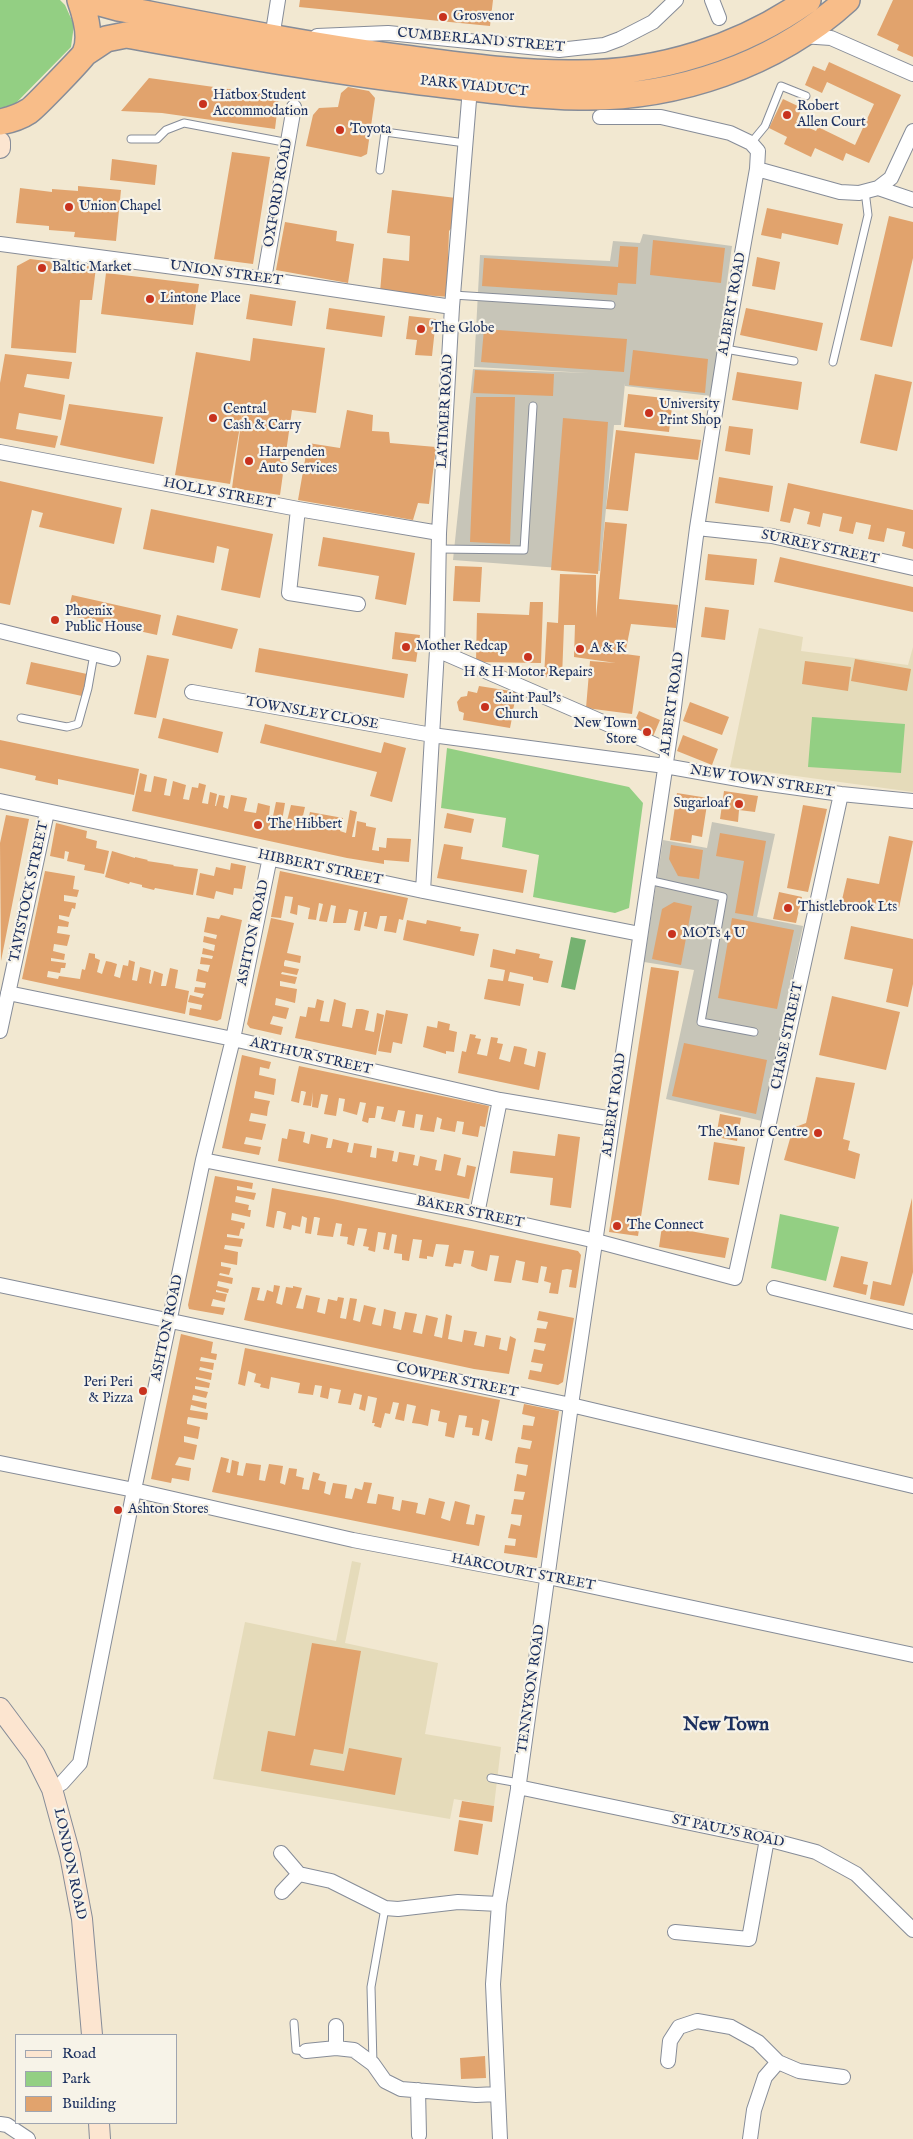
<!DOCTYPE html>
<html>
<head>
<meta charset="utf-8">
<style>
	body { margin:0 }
	#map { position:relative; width:913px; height:2139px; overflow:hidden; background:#f2e8d1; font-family:"IM FELL English",serif }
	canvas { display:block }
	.legend { position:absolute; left:15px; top:2034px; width:162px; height:90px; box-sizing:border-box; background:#f7f3e8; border:1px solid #9fa5b1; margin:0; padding:6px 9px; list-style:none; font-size:15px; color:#1b2f5e }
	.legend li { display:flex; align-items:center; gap:10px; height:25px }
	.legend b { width:25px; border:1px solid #9fa5b1 }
</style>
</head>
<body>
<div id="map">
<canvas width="913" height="2139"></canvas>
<ul class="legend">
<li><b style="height:6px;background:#fce5d0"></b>Road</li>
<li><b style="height:14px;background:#93cf83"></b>Park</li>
<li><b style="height:14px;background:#e1a36d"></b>Building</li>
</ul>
</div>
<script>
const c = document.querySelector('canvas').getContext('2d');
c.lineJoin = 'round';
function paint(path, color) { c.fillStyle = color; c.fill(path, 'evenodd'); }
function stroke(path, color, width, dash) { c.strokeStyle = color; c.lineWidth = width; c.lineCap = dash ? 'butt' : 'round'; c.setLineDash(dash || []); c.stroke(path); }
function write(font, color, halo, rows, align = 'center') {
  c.font = font + ' "IM FELL English",serif'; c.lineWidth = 4.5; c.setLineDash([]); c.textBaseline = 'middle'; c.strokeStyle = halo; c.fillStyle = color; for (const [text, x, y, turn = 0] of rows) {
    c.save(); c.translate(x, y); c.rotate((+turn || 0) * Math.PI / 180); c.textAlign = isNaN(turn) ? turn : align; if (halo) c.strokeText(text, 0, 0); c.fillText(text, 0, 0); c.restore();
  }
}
paint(new Path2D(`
	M759,628L803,637L801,651L908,665L913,647V792L730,767Z
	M352,1561L361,1563L345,1643L438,1663L425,1734L501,1747L494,1806L454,1799L450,1819L213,1779L245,1622L336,1641Z`), '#e5dbba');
paint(new Path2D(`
	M643,234L732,246L711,396L625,386V383L621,425H614L600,571L453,560L473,369L590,373L474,367L480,255L610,261L613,241L640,243Z
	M712,822L775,834L757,917L803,926L762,1121L666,1099L694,970L644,962L663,840L707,848Z`), '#c7c5b8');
paint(new Path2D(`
	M0,0H60L65,5L74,25L71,47L14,105L0,108Z
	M812,717L905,724L901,773L808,767Z
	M447,748L629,787L643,803L629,908L615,913L533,897L539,855L502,847L506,818L441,808Z
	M780,1214L839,1227L826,1281L771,1268Z`), '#93cf83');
paint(new Path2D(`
	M571,937L586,940L575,990L561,987Z`), '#76b271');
paint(new Path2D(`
	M300,0H493L490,26L299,7Z
	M893,0H913V57L897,50L899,45L877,35Z
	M829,62L901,95L869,163L846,153L843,161L815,148L811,157L784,144L787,137L769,128L783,99L802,108L796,122L816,131L818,127L855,145L874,104L827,82L822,93L805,85L813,66L825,71Z
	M149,78L279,96L275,129L162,113L121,111Z
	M348,87L369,91L375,98L367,154L361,157L306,146L313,115L319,108L338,107L341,93Z
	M232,152L270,157L253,264L214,259Z
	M112,159L157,165L155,185L110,180Z
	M78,186L121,190L116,241L74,237L75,232L49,230V226L16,223L20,188L52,192V189L78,191Z
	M392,190L456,198L455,224L449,231L448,261L452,265L450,297L380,292L383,258L409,261L410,236L387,233Z
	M767,208L843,224L838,245L782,233L781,239L761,235Z
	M889,216L913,222V258L892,347L860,340Z
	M285,222L337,231L336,241L354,244L348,283L276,270Z
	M653,240L725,248L721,283L650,275Z
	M620,246L638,247L636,284L618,283L617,295L482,286L484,258L618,267Z
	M757,257L780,262L775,290L752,286Z
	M30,259L96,267L92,300H80L76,353L11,348L17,266Z
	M106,273L199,284L193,325L101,314Z
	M250,294L296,301L292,326L246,319Z
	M329,308L385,316L382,337L326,329Z
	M746,308L823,323L817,351L740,335Z
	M409,316L436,319L432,356L415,355L417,340L406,339Z
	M484,329L627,339L624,372L481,362Z
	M253,338L325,348L316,413L292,410L280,495L232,488L243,409L230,484L175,475L196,352L250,361Z
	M633,350L708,359L705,393L629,385Z
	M5,354L72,362L69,379L27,374L24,387L65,395L61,420L19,413L16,429L58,436L55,448L0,438V383Z
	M475,370L554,374L553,396L473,393Z
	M737,372L802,382L798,410L732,400Z
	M875,374L912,382L897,451L860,443Z
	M628,394L673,399L669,432L624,427Z
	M476,397H515L510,544L470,542Z
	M69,404L163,417L154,464L60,445Z
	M347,410L373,415L372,431L389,432L390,443L436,447L429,504L418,503L413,520L298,500L308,443L340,448Z
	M563,418L608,422L598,574L551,570Z
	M729,426L753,429L750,455L725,451Z
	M616,430L701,440L698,460L635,453L628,511L606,509Z
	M719,477L773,486L769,512L715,503Z
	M0,481L122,508L114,544L39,527L43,513L32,510L10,605L0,603Z
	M788,483L913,510V549L902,546L905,532L887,528L884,542L868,539L871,525L856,522L853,534L839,531L842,517L823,513L820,527L807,524L810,512L794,508L790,523L780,521Z
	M151,509L273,534L260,598L221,590L229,549L217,546L214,563L143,549Z
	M605,522L627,524L619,599L678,605L676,628L631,624L625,654L640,656L632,714L586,708L590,661L616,663L574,657L575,625H564L562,678L544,677L547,622L558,623L560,574L596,575V618Z
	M323,537L415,553L406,605L375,599L379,576L318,566Z
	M708,554L757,559L754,585L705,580Z
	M780,557L913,587V612L774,582Z
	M455,566L482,567L480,602L453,601Z
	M72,595L161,615L157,635L67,615Z
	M530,602H543L541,663L476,662L477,613L529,615Z
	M705,607L729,610L725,640L701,637Z
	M177,615L238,629L232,649L172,635Z
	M395,632L420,635L416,662L392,659Z
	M259,648L408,674L404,698L255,672Z
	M147,655L169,659L156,718L134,714Z
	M855,659L911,669L907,691L851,681Z
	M805,661L851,667L848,691L802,684Z
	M31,662L87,674L82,696L26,684Z
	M479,686L517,692L513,710L518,711L517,719L512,718L510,728L463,720L464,713L459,711L457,702L461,697L467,696L468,691L477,693Z
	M690,702L729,717L722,735L683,721Z
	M639,711L660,720L652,739L631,730Z
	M163,718L223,732L218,753L158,738Z
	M265,724L381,753L384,742L406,748L392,802L370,796L377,772L260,743Z
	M683,735L718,749L712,765L677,751Z
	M0,740L139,769L134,795L58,779V785L35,780L36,776L0,768Z
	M140,773L147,775L144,791L151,792L154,776L167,779L164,795L170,796L173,781L186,785L183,799L189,800L192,787L198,788L199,783L206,785L202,803L208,804L210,792L217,794L215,806H216L219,795L225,796L223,807L228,809L231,795L247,798L244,811L256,813L258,803L270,806L269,815L273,816L276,802L285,803L282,821H287L291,805L305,807L301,824L307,825L310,812L343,818L340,831L346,833L350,810L357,812L352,837H355L357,821L366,823V826L376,828L372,850L379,851V847L386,848L387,838L411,839L409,862L384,860V864L347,858L132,811Z
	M724,791L758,796L755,812L739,810L738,822L720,819Z
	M677,793L708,798L702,837L692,835L691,843L670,840Z
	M803,805L827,809L808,892L787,888Z
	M447,813L474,819L471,833L444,828Z
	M6,815L29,819L1,961L0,843Z
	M56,823L87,831L86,838L97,841L96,848L109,851L104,874L84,870L85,865L67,861L69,852L65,851L64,859L50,856Z
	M720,833L766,841L753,916L735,913L744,861L716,856Z
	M889,836L913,841L899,908L876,903L874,912L841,904L847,878L879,884Z
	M444,844L463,847L461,859L527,870L523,893L437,878Z
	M671,845L703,850L699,879L678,876L669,859Z
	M112,851L135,858V857L148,860L147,861L174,865L173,866L198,869L193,895L155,888L154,890L142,887V885L130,882L129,884L105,877Z
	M231,863L246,866L242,889L234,888L233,895L216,891L214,899L196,895L200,873L214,876L216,867L230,870Z
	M45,871L75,876L73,889L79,890L77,897L64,895V901L76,903L75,909L72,908L69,917L59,915V919L69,922L68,927L58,926L57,933L70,935L67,946L54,944L53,951L65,954L64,960L51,958V961L66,963L65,968H61L60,973L48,971L47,977L58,979L59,976L80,979L82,969L85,970L89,953L95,954V958L100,960L97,972L102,974L106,961L111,962L117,964L114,976L120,978L123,965L128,966L129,960L135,962L132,980L137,981L140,967L151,970L149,983L151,984L154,971L163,974L161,986H166L170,968L178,970L175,988L189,991L185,1014L22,979Z
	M280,871L408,898L403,920L399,919L396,933L391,932L384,931L387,916H380L377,929L364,926L367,912H364L360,931L354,930L358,911L349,909L346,923H333L336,906L331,905L327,922L319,921L323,904L319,903L316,920L308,919L310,908L298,905L297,915L290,913L293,897L285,896L281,918L271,917Z
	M779,892L802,897L796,923L773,919Z
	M674,902L692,906L681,965L652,959L662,909Z
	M221,915L242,920L221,1019L217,1021L189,1015L190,1008L201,1010L202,1005L188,1002L190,995L202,998L204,994L194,992L195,987L205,988L206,983L196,981L198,969L208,972L210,965L200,964L201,957L212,959L213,956L202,954L203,948L214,951L215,945L203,942L204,936L216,939L217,935L204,932L207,917L219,919Z
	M271,918L294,923L287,953L301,956L300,963L285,960L284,963V966L299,969L297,975L282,972L281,974L297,977L295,984L280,981V986L297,989L295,1003L276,998L275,1005L289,1008L286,1019L273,1016L270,1024L283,1027L281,1035L250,1028L247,1024Z
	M732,918L794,930L777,1009L718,998Z
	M407,920L426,924L427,920L461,927L460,931L479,934L474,956L403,940Z
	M851,926L913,939V984L908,1007L886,1002L893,969L844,959Z
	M493,949L515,954L516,949L540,954L539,958L553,961L548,983L533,980V977L510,972L508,981L524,984L520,1006L484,999L488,979L503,981L505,970L490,967Z
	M651,967L679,971L638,1236L609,1232Z
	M832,996L900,1012L886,1070L819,1055Z
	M317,999L324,1001L320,1021L329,1022L334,999L346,1003L342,1026L352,1028L356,1009H362L369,1011L365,1030L374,1032L377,1013L384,1015L376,1055L295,1038L300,1016L306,1017L308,1007L315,1008Z
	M386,1010L408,1014L402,1044L393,1042L391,1053L378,1051Z
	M438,1021L450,1024L449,1030L457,1032L454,1052L446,1051V1054L423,1047L427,1026L437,1028Z
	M470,1034L476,1035L475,1038L481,1039L477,1054L487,1056L491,1037L498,1038L497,1043L503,1044L499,1059L510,1062L514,1046L520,1047L527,1049L524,1064L535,1067L538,1051L546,1053L539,1090L458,1073L462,1051L466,1052Z
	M684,1043L767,1060L756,1114L672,1096Z
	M242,1055L271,1062L269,1069L260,1067L259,1075L276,1079L274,1095L255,1091L254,1098L270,1101L268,1108L267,1116L251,1113L249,1121L266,1124L262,1140L246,1137L244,1144L261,1147L259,1155L222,1148Z
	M299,1066L489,1106L485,1127L480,1126L478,1137L462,1134L464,1122L457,1121L455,1132L440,1129L442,1119L437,1117L434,1132L420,1130L423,1115L416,1114L414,1128L402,1126L405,1111L398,1110L395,1122L381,1119L384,1107L377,1106L375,1118H369L368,1123L362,1121L366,1103L360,1102L357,1115L343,1111L345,1099L339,1098L336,1116L324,1114L328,1095L321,1094L318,1108L312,1107L313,1092L311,1106L303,1105L306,1092L303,1091H301L299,1103L291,1101Z
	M816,1077L855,1083L843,1139L850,1141L848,1150L860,1154L855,1179L784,1160L793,1128L806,1123Z
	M720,1114L741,1118L737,1141L716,1137Z
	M289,1129L305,1132L303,1142L309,1144L311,1134L328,1138L326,1148H331L333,1139L349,1143L347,1152L352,1153L354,1143L372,1146L370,1157L376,1158L377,1148L394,1151L392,1161L397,1162L399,1152L415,1155L413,1165L418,1166L420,1156L437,1160L435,1170L441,1171L444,1154L461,1158L457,1175L465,1177L467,1165L476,1167L469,1199L278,1161L282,1138L287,1139Z
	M558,1134L580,1137L571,1208L550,1205L553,1178L510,1173L513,1151L555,1156Z
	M714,1142L745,1147L739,1185L708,1180Z
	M215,1176L253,1183L252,1189L237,1186V1190L256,1193L254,1200L236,1196L235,1202L249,1205L248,1210H251L250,1217L232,1213L231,1220L245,1223L244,1229L241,1228L239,1236L227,1234V1237L243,1239L241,1247L225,1245L224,1249L238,1252L237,1265L221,1262V1266L231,1268L229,1275L220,1273L219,1275L233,1278L232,1284L218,1281L217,1286L229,1289L228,1293L216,1290V1292L227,1294L225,1302L213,1299L211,1306L225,1308L223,1315L189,1309L188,1305Z
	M272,1188L333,1199L578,1251L581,1255L576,1288L569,1287L572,1270L567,1269L562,1270L558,1294L549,1293L551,1283L544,1281L547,1267L541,1266L538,1283L522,1280L525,1262L516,1260L511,1283L494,1281L499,1256L490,1255L487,1271L478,1269L471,1266L474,1251L464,1250L461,1264L454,1263L453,1267L445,1266L449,1245L436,1244L433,1257L427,1256V1259L419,1258L422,1240L413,1239L409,1261L402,1260V1254L394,1253L397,1235L392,1234L389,1250L383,1249L386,1233L378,1232L375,1252L368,1250L369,1247L363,1246L367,1229L358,1228L354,1246L347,1244L348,1237L340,1236L342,1224L336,1223L333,1237L317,1235L320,1218L316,1217H314L311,1234L305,1233L307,1218L302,1216L300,1227L292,1225L291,1230L283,1228L286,1213L280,1211H277L274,1228L266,1226Z
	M912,1198L913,1272L904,1306L870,1299L873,1281L891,1285Z
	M662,1226L729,1238L725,1258L659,1247Z
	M841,1256L868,1262L863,1284L868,1285L866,1295L833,1287Z
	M274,1285L280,1286L276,1303L282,1305L286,1287L293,1288V1286L302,1288L296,1308L303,1309L306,1295L311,1296L320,1298L317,1312L325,1314L328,1299L337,1301L338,1297L344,1298L340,1318L346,1319L350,1298L357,1299L353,1320L360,1322L364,1305L376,1308L372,1324L376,1325L381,1326L384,1309L396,1312L393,1328L401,1330L405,1312L417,1314L413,1332L422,1334L426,1315L438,1318L434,1336L442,1338L446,1314L452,1316L448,1339L462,1342L464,1330L470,1331L477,1332L474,1345L484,1347L486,1335L501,1338L499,1349L507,1351L510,1336L516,1339L509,1374L474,1369L244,1320L252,1287L260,1288L257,1300L264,1301L267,1290L273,1292Z
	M539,1311L574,1318L563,1382L558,1385L528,1379L530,1370L541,1372L543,1364L531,1362L534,1349L544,1351L546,1344L534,1342L537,1328L546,1329L548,1322L537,1320Z
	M181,1334L213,1342L211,1353L217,1354L216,1360L201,1357L200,1361L214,1363L213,1370L200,1367L199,1370L212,1373L211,1380L196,1377V1379L210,1383L209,1388L195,1386V1389L208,1392L206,1398L193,1395L192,1400L207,1403L206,1409L191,1405L190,1410L208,1413L207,1420L188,1417L187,1421V1424L200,1427L198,1439L184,1436V1442L197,1445L194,1460L179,1457L175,1465L191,1468L189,1481L172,1478L171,1483L151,1479Z
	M245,1348L500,1400L492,1441L485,1439L489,1421L482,1419L479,1436L472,1435L473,1428L465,1427L467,1416L459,1415L454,1438L445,1436L447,1423L438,1421L440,1411L431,1409L428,1426L420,1424L412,1423L416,1406L407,1404L404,1421L395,1419L399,1403L393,1402L390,1414L385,1413L381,1428L374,1426L375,1423H372L377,1398L368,1396L365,1411L359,1409L362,1395L354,1393L351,1405L338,1403L341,1390L330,1388L328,1399L320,1397L322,1386L315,1385L313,1395L298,1393L300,1383L271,1377L269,1389L260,1387L261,1384L254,1382L256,1374L248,1371L245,1386L238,1384Z
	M524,1404L559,1411L537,1558L504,1553L505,1545L515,1546L516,1539L508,1538L511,1524L520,1526L522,1515L511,1514L514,1499L523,1500L525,1492L514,1491L517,1474L526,1476L528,1465L515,1463L516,1455L518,1447L530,1449L532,1441L521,1439L523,1425L533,1426L535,1417L522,1414Z
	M221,1457L229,1459L226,1472L230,1473L232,1460L239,1462L237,1475L243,1476L246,1463L261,1465L259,1480L265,1481L269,1464L283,1466L280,1483L283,1484L285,1485L289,1468L297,1469L296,1476L304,1478L302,1489L309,1490L313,1472L320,1474L318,1480L326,1482L324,1493L330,1495L333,1483L347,1485L345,1498L352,1499L355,1488L362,1490L364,1482L372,1483L367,1503L376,1504L378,1494L394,1497L392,1509L400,1511L402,1500L418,1503L416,1513L425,1515L429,1498L445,1502L441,1518L450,1521L455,1501L470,1505L466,1524L474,1525L476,1514L485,1516L479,1546L212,1492Z
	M312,1643L361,1651L343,1754L314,1749L310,1765L344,1771L349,1748L402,1758L395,1795L261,1771L268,1731L295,1736Z
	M462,1801L494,1806L492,1822L459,1817Z
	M459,1820L483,1824L478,1855L454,1851Z
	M485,2056L486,2078L461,2079L460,2058Z`), '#e1a36d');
const lane = new Path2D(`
	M131,139H157L166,130L184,123L289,143
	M751,143L765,126L781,86L806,96
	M380,170L385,132L465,143
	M453,295L611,305
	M725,349L794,361
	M833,362L868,215L865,191
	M439,549L524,550L533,406
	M21,718L67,727L78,724L88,688L94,654
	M648,880L723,897L701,1022L754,1032
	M491,1778L519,1783
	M294,2023L296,2050L306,2051
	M373,2064L371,1987L385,1908`);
const street = new Path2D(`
	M278,0L272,38H278
	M712,0L719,18
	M317,36L388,33L559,50L604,45L620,39L653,22L676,0
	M802,36L831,38L913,74
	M757,169L840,192L859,193L878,188L891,178L913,131
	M878,188L913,200
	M0,244L264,279L452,307
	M264,279L294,107
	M0,452L298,509L439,533
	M298,509L289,593L358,604
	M697,528L772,536L913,568
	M0,631L113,659
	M437,650L667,750
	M192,692L432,735L665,766L755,782L841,794L913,801
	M0,801L423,891L640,934
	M423,891L437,650L439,533L452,307L470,88
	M8,993L233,1039L500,1100L613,1119
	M0,1031L47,812
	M203,1160L477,1214L596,1241L735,1278L841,794
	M477,1214L500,1100
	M0,1285L571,1405L913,1486
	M774,1288L913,1322
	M0,1463L134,1490L353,1540L548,1577L913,1655
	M518,1787L767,1839L816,1852L856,1874L913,1930
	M52,1789L62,1783L80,1763L134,1490L203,1160L233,1039L270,857
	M281,1853L299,1874L331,1881L385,1908L398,1909L458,1902L499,1904
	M282,1892L299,1874
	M675,1932L749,1939L767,1839
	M336,2026V2048
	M306,2051L336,2048L354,2050L373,2064L385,2081L401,2089L476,2095L498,2094
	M668,2061L670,2041L679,2027L697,2021L731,2027L758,2042L778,2062L799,2071L843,2077
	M418,2090L419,2135
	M0,2124L7,2125L28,2139
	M500,2139L493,1984L499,1904L519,1783L571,1405L673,715L697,528L725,349L757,169L758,151L751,143L730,133L661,117H600
	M750,2139L754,2110L765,2077L778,2062`);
const secondary = new Path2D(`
	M0,142V148
	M0,1708L35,1755L52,1789L70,1855L82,1919L92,2035
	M99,2123L100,2139`);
const highway = new Path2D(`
	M89,0L118,8C216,27 313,47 412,59C467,66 522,74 578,73C659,73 742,47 808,0
	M85,53L106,39L126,35C224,52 322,70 421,82C474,88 526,96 579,97C676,99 776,65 847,0
	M0,122C10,120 20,117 29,111C34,108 83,57 85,53C92,38 85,14 80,0`);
stroke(lane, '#868c98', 9);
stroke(street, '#868c98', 16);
stroke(secondary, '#868c98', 22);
stroke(highway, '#868c98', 28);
stroke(lane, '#fff', 7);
stroke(street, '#fff', 14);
stroke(secondary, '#fce5d0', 20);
stroke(highway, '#f8bd89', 25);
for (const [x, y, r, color] of [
	[443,17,5,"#c8321e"],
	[203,104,5,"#c8321e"],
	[787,115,5,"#c8321e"],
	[340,130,5,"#c8321e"],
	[69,207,5,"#c8321e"],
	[42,268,5,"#c8321e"],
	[150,299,5,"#c8321e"],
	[421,329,5,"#c8321e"],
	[649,413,5,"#c8321e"],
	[213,418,5,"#c8321e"],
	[249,461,5,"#c8321e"],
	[55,620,5,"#c8321e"],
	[406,647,5,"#c8321e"],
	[580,649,5,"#c8321e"],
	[528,657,5,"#c8321e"],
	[485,707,5,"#c8321e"],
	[647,732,5,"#c8321e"],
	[739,804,5,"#c8321e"],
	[258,825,5,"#c8321e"],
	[788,908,5,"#c8321e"],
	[672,934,5,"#c8321e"],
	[818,1133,5,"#c8321e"],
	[617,1226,5,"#c8321e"],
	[143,1391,5,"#c8321e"],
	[118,1510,5,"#c8321e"]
]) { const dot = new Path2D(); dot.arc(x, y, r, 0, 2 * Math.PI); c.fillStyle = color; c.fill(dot); stroke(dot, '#f7f3e8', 2); }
write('14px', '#1b2f5e', '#f7f3e8', [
	["Grosvenor",453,17],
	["Hatbox Student",213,96],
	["Accommodation",213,112],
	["Robert",797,107],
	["Allen Court",797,123],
	["Toyota",350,130],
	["Union Chapel",79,207],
	["Baltic Market",52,268],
	["Lintone Place",160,299],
	["The Globe",431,329],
	["University",659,405],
	["Print Shop",659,421],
	["Central",223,410],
	["Cash & Carry",223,426],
	["Harpenden",259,453],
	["Auto Services",259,469],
	["Phoenix",65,612],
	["Public House",65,628],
	["Mother Redcap",416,647],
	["A & K",590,649],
	["H & H Motor Repairs",528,673,"center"],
	["Saint Paul's",495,699],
	["Church",495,715],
	["New Town",637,724,"right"],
	["Store",637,740,"right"],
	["Sugarloaf",729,804,"right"],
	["The Hibbert",268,825],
	["Thistlebrook Lts",798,908],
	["MOTs 4 U",682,934],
	["The Manor Centre",808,1133,"right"],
	["The Connect",627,1226],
	["Peri Peri",133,1383,"right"],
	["& Pizza",133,1399,"right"],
	["Ashton Stores",128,1510]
], 'left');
write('14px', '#1b2f5e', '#f7f3e8', [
	["CUMBERLAND STREET",481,41,5],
	["PARK VIADUCT",474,87,6],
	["OXFORD ROAD",279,193,-80],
	["UNION STREET",226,274,8],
	["ALBERT ROAD",733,304,-80],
	["LATIMER ROAD",446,411,-87],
	["HOLLY STREET",219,494,11],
	["SURREY STREET",820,548,12],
	["ALBERT ROAD",673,704,-82],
	["TOWNSLEY CLOSE",312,714,10],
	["NEW TOWN STREET",762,782,9],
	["HIBBERT STREET",320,868,12],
	["TAVISTOCK STREET",30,892,-78],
	["ASHTON ROAD",254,933,-78],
	["CHASE STREET",788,1036,-78],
	["ARTHUR STREET",311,1057,13],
	["ALBERT ROAD",615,1105,-82],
	["BAKER STREET",470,1213,12],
	["ASHTON ROAD",168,1328,-78],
	["COWPER STREET",457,1381,12],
	["HARCOURT STREET",523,1573,11],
	["TENNYSON ROAD",532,1689,-82],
	["ST PAUL'S ROAD",728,1832,12],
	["LONDON ROAD",69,1864,78]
]);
write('bold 19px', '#1b2f5e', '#f7f3e8', [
	["New Town",726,1726]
]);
</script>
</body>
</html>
